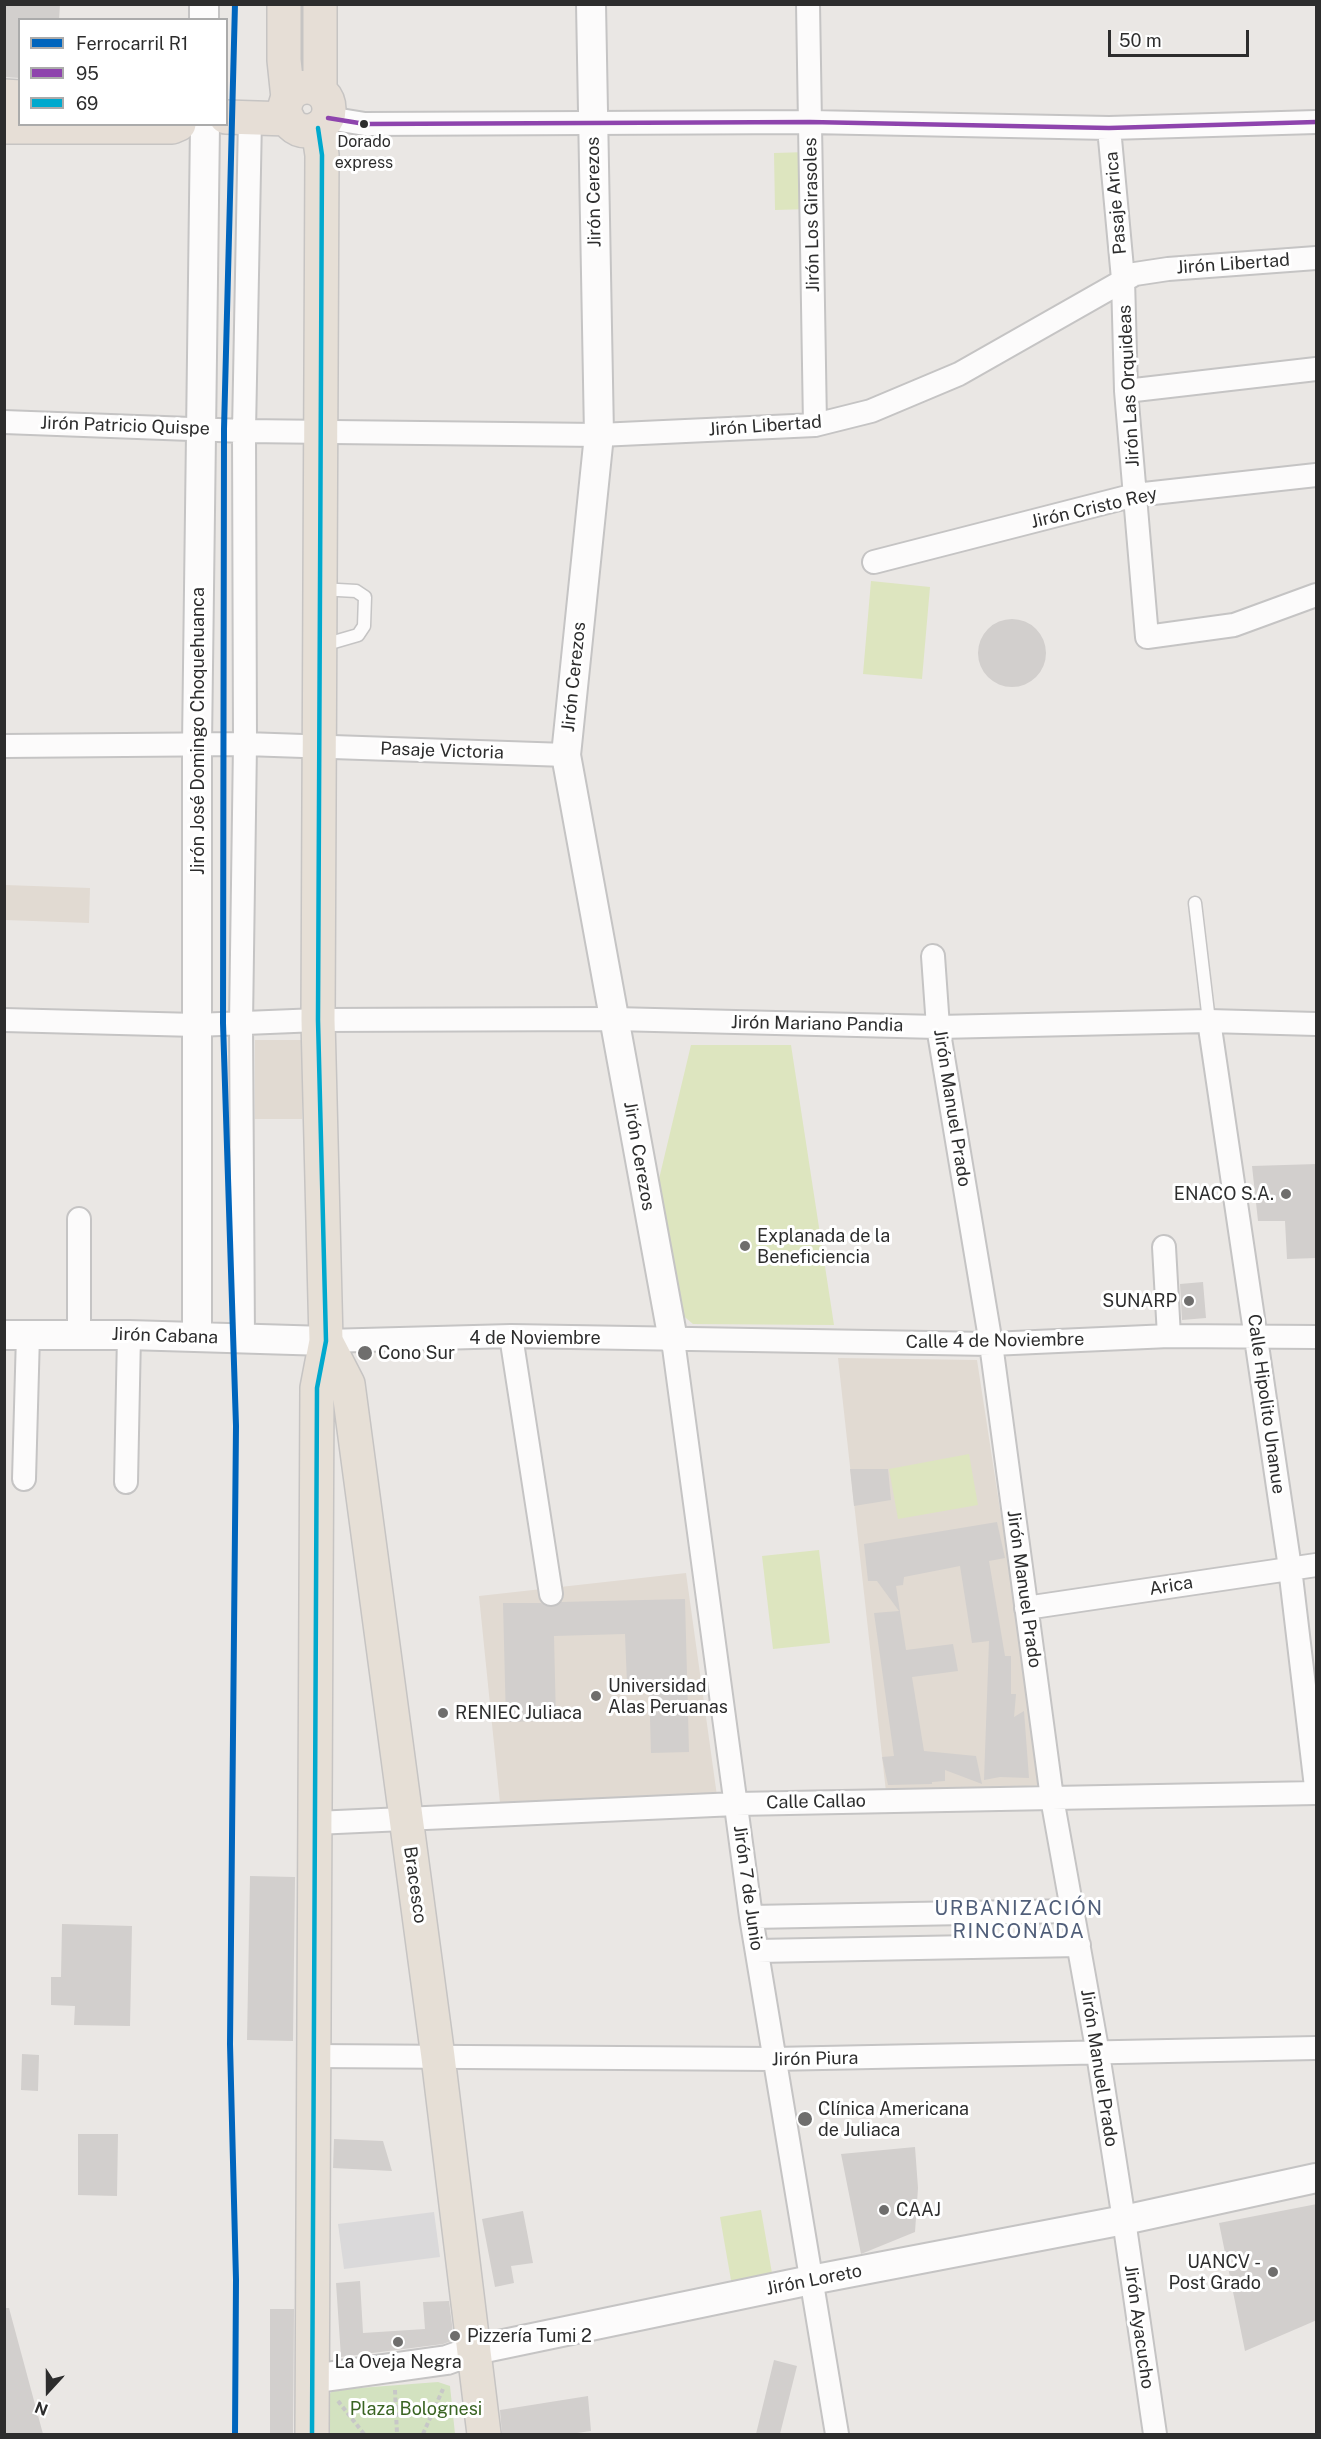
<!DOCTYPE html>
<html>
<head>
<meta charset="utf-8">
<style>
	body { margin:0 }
	#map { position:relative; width:1321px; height:2439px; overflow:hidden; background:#eae7e4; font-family:"Public Sans",sans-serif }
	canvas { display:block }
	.frame { position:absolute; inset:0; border:6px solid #2d2d2d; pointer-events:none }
	.legend { position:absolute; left:18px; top:18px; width:210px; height:108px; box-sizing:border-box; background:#fff; border:2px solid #ababab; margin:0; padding:8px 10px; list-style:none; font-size:18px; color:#2d2d2d }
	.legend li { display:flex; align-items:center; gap:12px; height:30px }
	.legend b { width:30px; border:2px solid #ababab }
	.north { position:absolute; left:18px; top:2361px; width:60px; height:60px; -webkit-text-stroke:4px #fff; paint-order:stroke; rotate:201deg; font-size:16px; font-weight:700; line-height:24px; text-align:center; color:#2d2d2d }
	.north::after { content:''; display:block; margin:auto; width:21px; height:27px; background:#2d2d2d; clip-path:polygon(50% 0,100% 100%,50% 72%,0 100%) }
	.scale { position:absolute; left:1108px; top:30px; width:141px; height:27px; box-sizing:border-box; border:3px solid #2d2d2d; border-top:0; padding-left:8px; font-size:18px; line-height:21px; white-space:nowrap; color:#2d2d2d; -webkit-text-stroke:4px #fff; paint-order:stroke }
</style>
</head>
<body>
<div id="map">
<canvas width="1321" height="2439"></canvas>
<div class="frame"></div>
<ul class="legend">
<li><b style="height:8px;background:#0065bd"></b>Ferrocarril R1</li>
<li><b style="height:8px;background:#8e44ad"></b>95</li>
<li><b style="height:8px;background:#00a9ce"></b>69</li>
</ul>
<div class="north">N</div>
<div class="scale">50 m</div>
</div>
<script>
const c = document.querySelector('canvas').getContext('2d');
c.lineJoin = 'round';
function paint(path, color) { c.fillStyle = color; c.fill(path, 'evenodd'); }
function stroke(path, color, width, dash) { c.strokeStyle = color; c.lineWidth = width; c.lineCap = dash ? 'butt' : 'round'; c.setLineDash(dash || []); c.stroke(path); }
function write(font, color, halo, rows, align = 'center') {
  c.font = font + ' "Public Sans",sans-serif'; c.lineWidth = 6; c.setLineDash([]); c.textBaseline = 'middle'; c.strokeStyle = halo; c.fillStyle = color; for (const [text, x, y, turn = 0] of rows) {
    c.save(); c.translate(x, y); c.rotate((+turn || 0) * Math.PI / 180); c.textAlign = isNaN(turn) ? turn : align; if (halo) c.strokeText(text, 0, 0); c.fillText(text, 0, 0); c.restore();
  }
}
paint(new Path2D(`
	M434,2212L440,2257L344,2269L338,2224Z`), '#dad9da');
paint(new Path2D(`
	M5,885L90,888L89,923L5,920Z
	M255,1040H302V1119H255Z
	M838,1358L977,1360L1043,1789L887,1801Z
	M686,1573L717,1796L500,1803L479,1596Z`), '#e1dad2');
paint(new Path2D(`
	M438,2382L450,2386L455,2434H327V2397L333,2390Z`), '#d3e2c0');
paint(new Path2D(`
	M808,152L810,209L775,210L774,153Z
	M871,581L930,587L922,679L863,674Z
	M691,1045H791L834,1325L693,1324L680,1313L659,1179Z
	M969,1454L978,1505L898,1519L889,1469Z
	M819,1550L830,1643L773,1649L762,1556Z
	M761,2210L773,2279L732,2286L720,2217Z`), '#dde5bf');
paint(new Path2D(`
	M4,4H60L59,20H20V78L4,77Z
	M978 653a34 34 0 1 1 68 0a34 34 0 1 1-68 0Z
	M1317,1164V1258L1287,1259L1285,1221H1258L1252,1166Z
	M1203,1282L1206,1318L1182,1320L1180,1284Z
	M850,1469H888L891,1500L854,1506Z
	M997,1522L1005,1558L989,1561L1005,1656H1011V1694H1016L1014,1717L1024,1711L1029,1778L1000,1777L984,1780L989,1641L972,1643L960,1566L904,1577L903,1585L896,1586L906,1650L953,1644L958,1671L912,1677L924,1751L976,1756L982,1784L945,1770V1781L932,1782V1784L888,1785L882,1757L894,1756L874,1613L899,1611L877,1581H868L864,1544Z
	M685,1599L689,1752L651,1753L649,1683L627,1684L625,1634L554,1636L556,1721L506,1722L503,1603H541L552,1607L561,1602Z
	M250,1876L295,1877L293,2041L247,2040Z
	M62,1924L132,1926L130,2026L74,2025L75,2006L51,2005V1977H61Z
	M22,2054L39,2055L38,2091L21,2090Z
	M78,2134H118L117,2196L78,2195Z
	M334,2139L383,2141L392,2171L333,2168Z
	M915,2147L918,2188L915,2232L861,2254L841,2154Z
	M1317,2204V2320L1245,2351L1219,2223Z
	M523,2211L533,2263L511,2266L514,2283L495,2287L482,2219Z
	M360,2281L363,2333L425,2329L423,2302L449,2301L454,2340L443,2344L341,2357L336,2283Z
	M4,2308H9L43,2434H4Z
	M270,2309H294L293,2434H270Z
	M774,2360L797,2366L780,2434H756Z
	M588,2396L591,2431L570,2434H502L500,2410Z`), '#d2cfcd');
const service = new Path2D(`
	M320,589L356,591L365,597L364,626L358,635L320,646
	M1195,903L1209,1021`);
const minor = new Path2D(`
	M808,4L815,425
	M328,118L365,124L810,122L1109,128L1316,122
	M1109,128L1123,279L1126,391L1147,637L1234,625L1316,595
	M1126,391L1316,369
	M4,422L244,431L599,435L815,425L871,411L959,374L1135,274L1168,269L1316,258
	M874,562L1135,495L1316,475
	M4,746L245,744L566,755
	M933,956L938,1027L991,1344L1052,1798L1098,2054L1124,2220L1155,2434
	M4,1020L196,1025L318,1020L614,1019L938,1027L1209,1021L1316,1024
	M1209,1021L1290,1568L1316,1787
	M79,1219V1334
	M1164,1247L1169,1336
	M511,1336L551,1594
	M243,1339L241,1023L245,744L244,431L250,118
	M673,1340L751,1917L837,2434
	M326,1341L511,1336L991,1344L1169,1336L1316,1337
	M24,1479L28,1335
	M126,1482L129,1335
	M1026,1608L1316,1565
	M315,1823L736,1804L1316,1793
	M751,1917L1072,1911
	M757,1951L1079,1945
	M314,2056L773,2059L1316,2048`);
const tertiary = new Path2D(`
	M204,4V20
	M591,4L599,435L566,755L673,1340
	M4,1335H129L326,1341
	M197,1337V744L205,124
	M311,2379L447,2360L475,2350L811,2280L1124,2220L1316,2178`);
const primary = new Path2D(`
	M326,1341L348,1384L438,2057L484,2434
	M312,2434L317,1388L326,1341L318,1020L322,155L318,128`);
const trunk = new Path2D(`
	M284,4V60L288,98
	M320,4V91
	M285 109a22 22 0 1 1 44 0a22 22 0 1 1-44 0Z
	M4,96L20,97
	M226,117L288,119
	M4,127H172L179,124`);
stroke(service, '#c5c4c4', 15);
stroke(minor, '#c5c4c4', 26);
stroke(tertiary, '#c5c4c4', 32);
stroke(primary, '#c6c4c3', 36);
stroke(trunk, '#c6c4c3', 36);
stroke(new Path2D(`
	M395,2390L397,2434
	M338,2401L364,2434
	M423,2434L443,2389`), '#c7c7c7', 4, [4.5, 3]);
stroke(service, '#fcfbfb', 12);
stroke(minor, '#fcfbfb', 22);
stroke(tertiary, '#fcfbfb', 28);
stroke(primary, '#e6dfd6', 33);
stroke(trunk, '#e6ded6', 33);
stroke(new Path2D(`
	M328,118L365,124L810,122L1109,128L1316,122`), '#8e44ad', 4.5);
stroke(new Path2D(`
	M312,2434L317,1388L326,1341L318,1020L322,155L318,128`), '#00a9ce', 4.5);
stroke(new Path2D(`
	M235,4L224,429L223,1023L236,1426L230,2044L236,2280L235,2434`), '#0065bd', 6);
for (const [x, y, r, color] of [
	[364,124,5,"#2d2d2d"],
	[1286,1194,6,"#6f6e6d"],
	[745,1246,6,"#6f6e6d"],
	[1189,1301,6,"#6f6e6d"],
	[365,1353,8,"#6f6e6d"],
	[596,1696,6,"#6f6e6d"],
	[443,1713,6,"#6f6e6d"],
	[805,2119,8,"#6f6e6d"],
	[884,2210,6,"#6f6e6d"],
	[1273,2272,6,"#6f6e6d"],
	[455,2336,6,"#6f6e6d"],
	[398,2342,6,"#6f6e6d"]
]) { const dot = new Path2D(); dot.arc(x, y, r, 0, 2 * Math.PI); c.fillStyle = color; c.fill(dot); stroke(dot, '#fff', 2); }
write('16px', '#2d2d2d', '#fff', [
	["Dorado",364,142],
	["express",364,163]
]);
write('18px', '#2d2d2d', '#fff', [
	["Jirón Cerezos",594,192,-91],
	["Pasaje Arica",1116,203,-95],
	["Jirón Los Girasoles",812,215,-91],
	["Jirón Libertad",1233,264,-4],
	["Jirón Las Orquideas",1129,386,-93],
	["Jirón Patricio Quispe",125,426,2],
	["Jirón Libertad",765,426,-4],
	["Jirón Cristo Rey",1094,508,-13],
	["Jirón Cerezos",574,677,-84],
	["Jirón José Domingo Choquehuanca",198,731,-90],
	["Pasaje Victoria",442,751,2],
	["Jirón Mariano Pandia",817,1024,1],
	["Jirón Manuel Prado",952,1108,81],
	["Jirón Cerezos",639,1156,80],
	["Jirón Cabana",165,1336,2],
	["4 de Noviembre",535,1338],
	["Calle 4 de Noviembre",995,1341,-1],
	["Calle Hipolito Unanue",1266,1404,82],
	["Arica",1171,1586,-9],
	["Jirón Manuel Prado",1024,1589,82],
	["Calle Callao",816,1802,-1],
	["Bracesco",415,1885,82],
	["Jirón 7 de Junio",748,1888,82],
	["Jirón Piura",815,2059,-1],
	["Jirón Manuel Prado",1099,2068,81],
	["Jirón Loreto",814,2280,-11],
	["Jirón Ayacucho",1139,2327,82]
]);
write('18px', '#2d2d2d', '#fff', [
	["ENACO S.A.",1274,1194,"right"],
	["Explanada de la",757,1236],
	["Beneficiencia",757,1257],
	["SUNARP",1177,1301,"right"],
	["Cono Sur",378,1353],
	["Universidad",608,1686],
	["Alas Peruanas",608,1707],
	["RENIEC Juliaca",455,1713],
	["Clínica Americana",818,2109],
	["de Juliaca",818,2130],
	["CAAJ",896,2210],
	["UANCV -",1261,2262,"right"],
	["Post Grado",1261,2283,"right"],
	["Pizzería Tumi 2",467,2336],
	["La Oveja Negra",398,2362,"center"]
], 'left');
write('18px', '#3a6423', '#fff', [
	["Plaza Bolognesi",416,2409]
]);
c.letterSpacing = '1.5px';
write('20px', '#515f7a', '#fff', [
	["URBANIZACIÓN",1019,1909],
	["RINCONADA",1019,1932]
]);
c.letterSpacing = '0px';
</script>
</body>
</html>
